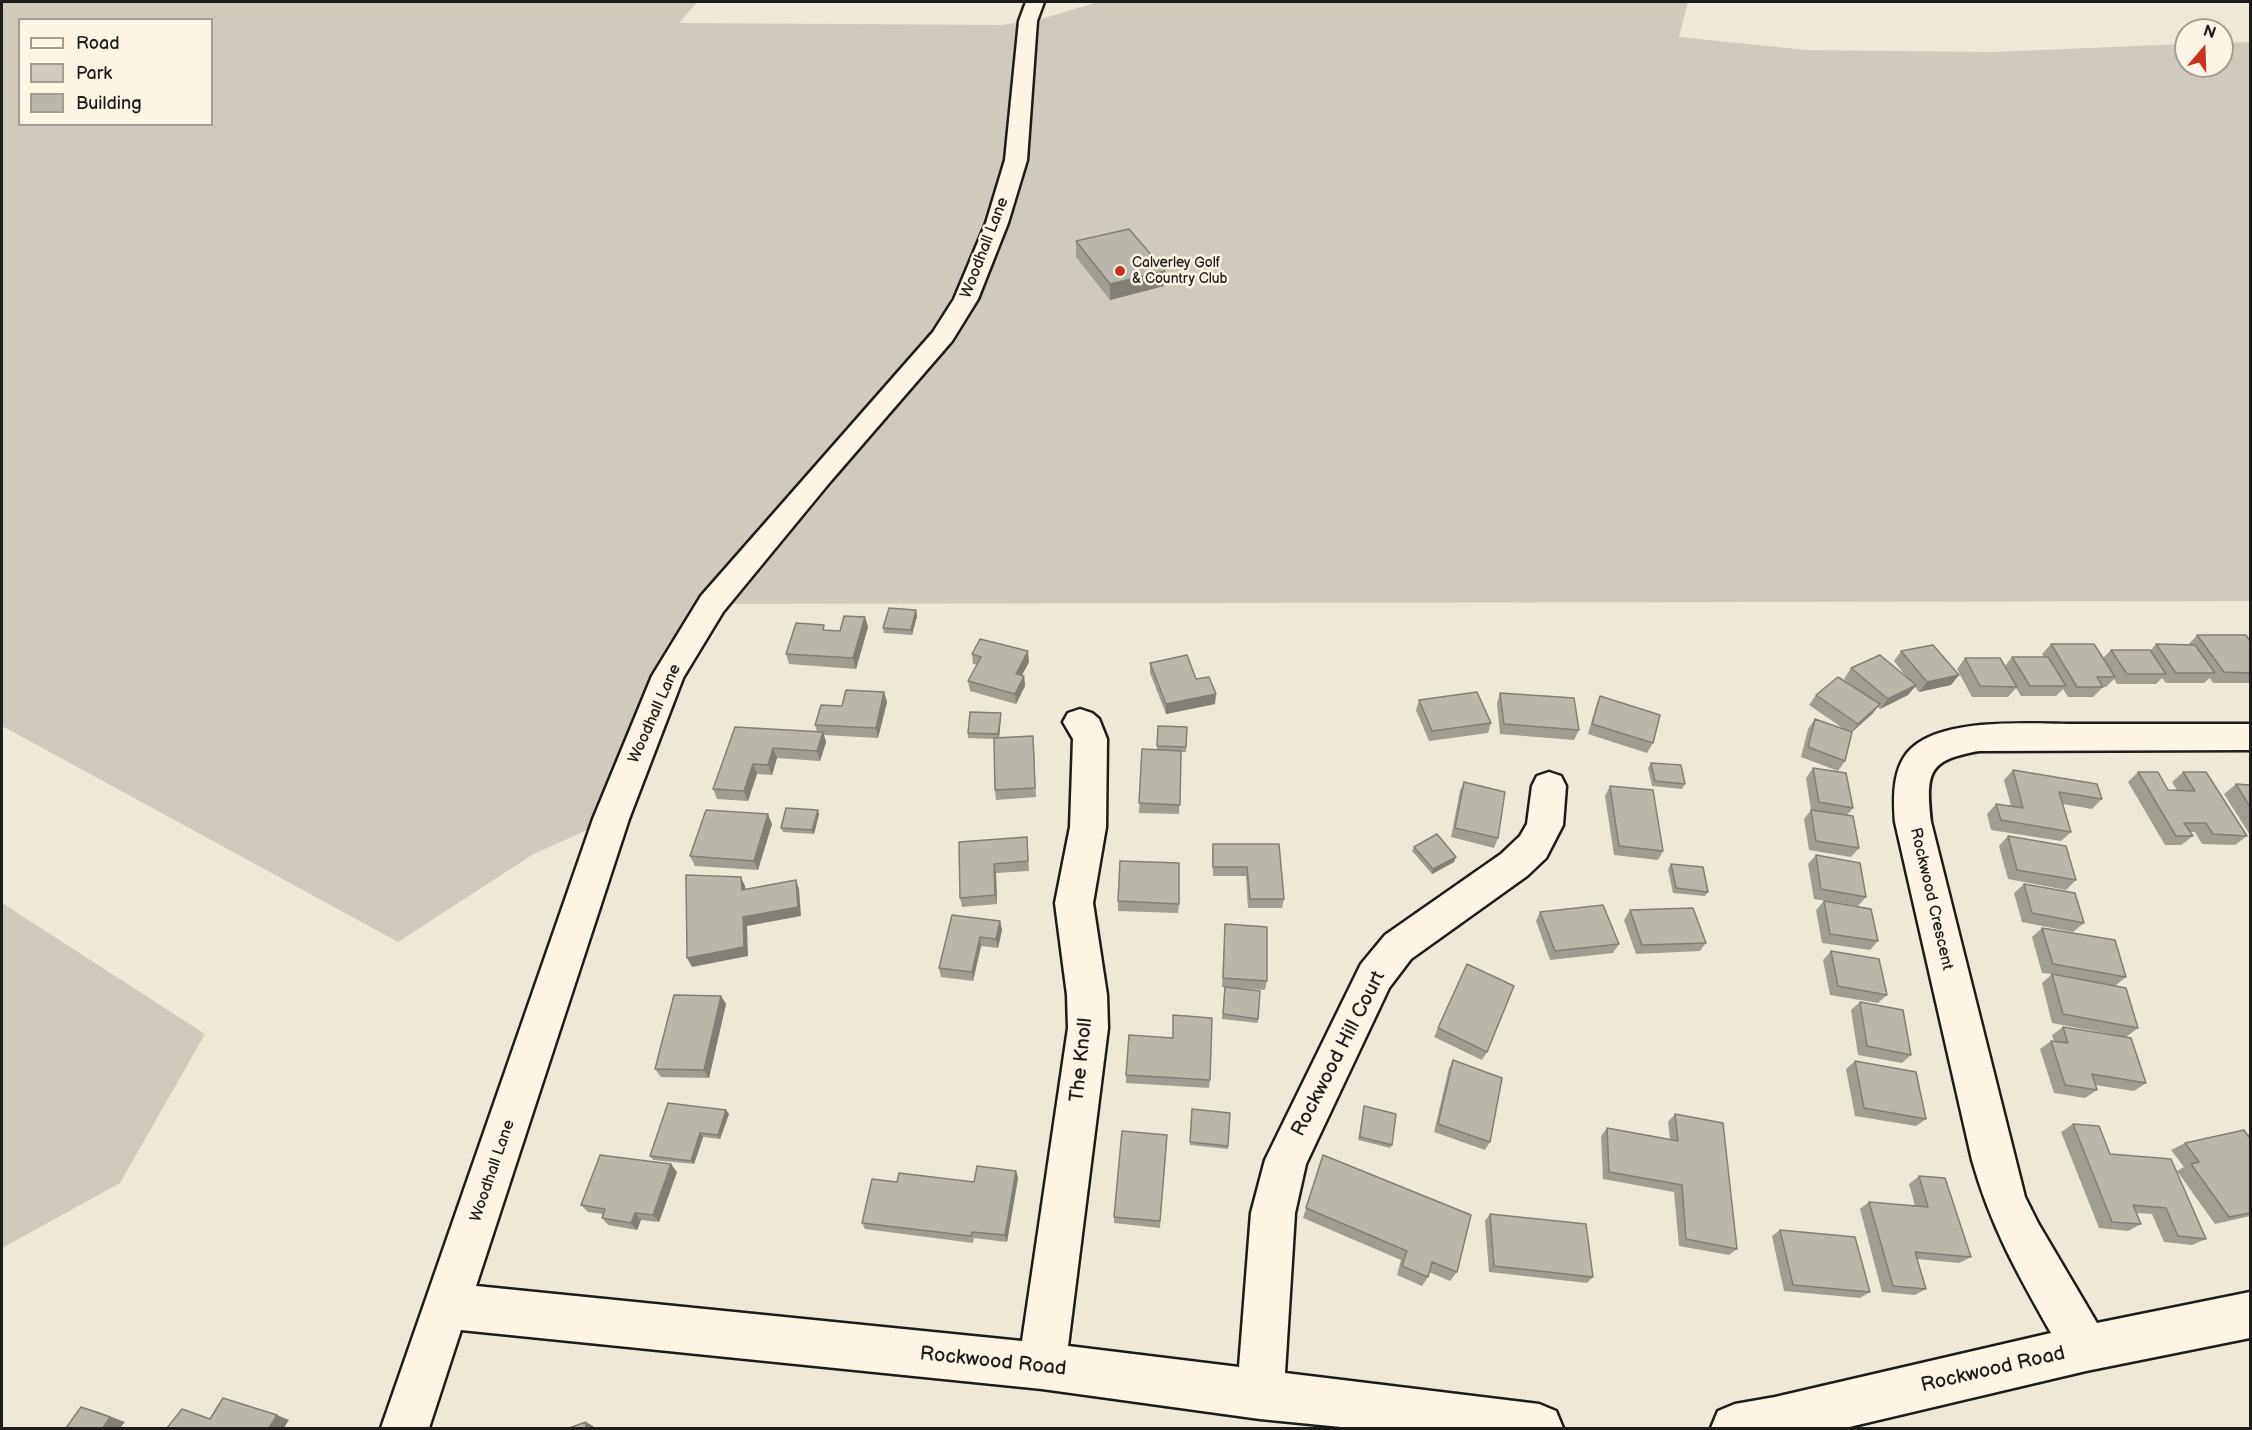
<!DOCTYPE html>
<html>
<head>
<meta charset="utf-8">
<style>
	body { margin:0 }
	#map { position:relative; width:2252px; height:1430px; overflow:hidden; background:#eee8d9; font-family:"Balsamiq Sans",sans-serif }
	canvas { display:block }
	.frame { position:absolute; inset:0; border:3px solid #1c1c1c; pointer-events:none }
	.legend { position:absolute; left:18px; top:18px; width:195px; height:108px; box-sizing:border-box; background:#fcf5e5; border:2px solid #a29e95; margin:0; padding:8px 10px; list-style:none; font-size:18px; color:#1c1c1c }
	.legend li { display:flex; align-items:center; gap:12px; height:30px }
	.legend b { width:30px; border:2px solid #a29e95 }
	.north { position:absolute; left:2174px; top:18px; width:60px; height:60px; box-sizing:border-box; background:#fcf5e5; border:2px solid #a29e95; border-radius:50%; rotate:19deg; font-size:16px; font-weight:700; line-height:24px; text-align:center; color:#1c1c1c }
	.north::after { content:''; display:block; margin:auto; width:21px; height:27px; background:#c8321e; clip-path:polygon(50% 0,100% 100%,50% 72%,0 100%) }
</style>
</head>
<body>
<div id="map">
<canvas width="2252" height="1430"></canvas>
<div class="frame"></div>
<ul class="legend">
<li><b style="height:8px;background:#fcf5e5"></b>Road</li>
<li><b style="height:16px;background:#cfcabd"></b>Park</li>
<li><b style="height:16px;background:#bab6aa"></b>Building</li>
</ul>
<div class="north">N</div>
</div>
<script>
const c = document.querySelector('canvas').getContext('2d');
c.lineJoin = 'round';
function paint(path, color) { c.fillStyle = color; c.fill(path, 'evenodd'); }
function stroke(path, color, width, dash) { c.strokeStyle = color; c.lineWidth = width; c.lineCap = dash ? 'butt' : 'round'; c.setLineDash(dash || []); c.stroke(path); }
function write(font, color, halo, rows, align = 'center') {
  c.font = font + ' "Balsamiq Sans",sans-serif'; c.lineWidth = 5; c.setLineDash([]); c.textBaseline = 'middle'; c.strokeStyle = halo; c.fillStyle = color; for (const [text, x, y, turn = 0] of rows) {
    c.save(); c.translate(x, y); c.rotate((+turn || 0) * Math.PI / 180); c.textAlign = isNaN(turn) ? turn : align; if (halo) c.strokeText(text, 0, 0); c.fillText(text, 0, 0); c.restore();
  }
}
paint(new Path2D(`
	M2,2H697L679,23L1002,25L1045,18L1098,2H1688L1679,37L1806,50L1992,52L2186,44V66H2222V43L2250,42V601L713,604L611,819L532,855L398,942L2,726ZM20,20H212V124H20Z
	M2,903L205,1034L120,1183L2,1248Z`), '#cfcabd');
const minor = new Path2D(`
	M1026,2H1044L1037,21L1027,160L1008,223L978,299L952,341L830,482L723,612L683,678L629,819L476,1286L1022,1341L1068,1028L1067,995L1055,903L1070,827L1073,739L1063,722L1068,713L1080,709L1092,713L1099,719L1107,739L1106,827L1093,903L1107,995L1108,1028L1068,1346L1239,1367L1251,1213L1265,1160L1361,964L1385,935L1501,854L1520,836L1527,824L1532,786L1537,776L1549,772L1561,776L1566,786L1563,825L1546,858L1527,876L1411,959L1389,988L1306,1164L1295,1213L1285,1373L1539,1404L1556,1411L1563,1428H1351L1260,1419L1042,1389L461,1330L429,1428H381L593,819L652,676L701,596L933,332L954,299L986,223L1005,160L1019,21Z
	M2250,724V750L1979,751C1927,760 1926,773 1931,822L2025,1197L2038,1223L2097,1323L2250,1292V1338L2086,1371L1845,1428H1711L1718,1411L1735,1404L1775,1397L2051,1333C2017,1273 1991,1227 1972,1160L1895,822C1893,795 1892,760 1918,743C1959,716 2042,725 2090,724C2143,724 2197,724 2250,724Z`);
stroke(minor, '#1c1c1c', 5);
paint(minor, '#fcf5e5');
paint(new Path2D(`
	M1076,241L1164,286L1110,300L1076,257Z
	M916,610L917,616L912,635L884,633L883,628Z
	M865,617L868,627L856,669L789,664L786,654L826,630L840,631Z
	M2197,635L2250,641V683H2213L2210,678L2204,683H2166L2162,678L2156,684H2117L2114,679L2106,687H2103L2093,697H2068L2063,689L2056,696H2021L2016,688L2008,697H1972L1957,669L1965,658L2005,666L2012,657H2044L2042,654L2051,644L2103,658L2111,650L2150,651L2156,644L2188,645Z
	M1901,651L1959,675L1951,685L1919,692L1915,687L1908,695L1880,709L1878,707L1872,714L1852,732L1845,761L1838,771L1801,757L1808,729L1815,719L1844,729L1809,705L1816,695L1856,689L1844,679L1851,668L1908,679L1894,661Z
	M972,654L1029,662L1022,675L1024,676L1025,686L1016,704L970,691L968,681L977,665L973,664Z
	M1150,663L1196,679L1215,704L1166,714L1150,673Z
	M884,692L887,702L878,738L824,735L826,742L820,761L777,758L772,775L757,774L748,801L717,799L713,789L735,727L817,732L815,725L842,706Z
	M1500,693L1579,730L1574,740L1500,734L1497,703Z
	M1600,696L1653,743L1647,753L1588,734L1596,706Z
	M1419,700L1491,723L1488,733L1429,741L1416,710Z
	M1001,713V718L999,737L1034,746L1036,797L996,800L995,790L994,739L968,738V733Z
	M1158,726L1187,727L1186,752H1181L1179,814L1139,813L1142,749L1157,750Z
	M1651,763L1685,784L1682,789L1652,786L1648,768Z
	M1813,768L1853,808L1847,815L1859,848L1851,857L1809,850L1804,819L1811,810L1806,778Z
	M2013,770L2102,799L2092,809L2063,804L2071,832L2061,841L1991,830L1987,814L1996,804L2011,806L2004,780Z
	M2138,772L2168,790H2177L2172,782L2183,772L2247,836L2235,845L2202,844L2195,832H2190L2193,836L2181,845H2165L2128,782Z
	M1464,782L1498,838L1494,848L1451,837L1460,791Z
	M2236,784L2250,785V835L2224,794Z
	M1610,786L1663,851L1658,860L1614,855L1605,796Z
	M819,814L814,834L783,832L781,828Z
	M772,824L758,870L695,866L690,856Z
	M2008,836L2076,880L2066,890L2008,879L1999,846Z
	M1027,837L1029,871L996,873L997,904L962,907L960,898L959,842Z
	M1213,844H1279L1284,899L1282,908H1248L1246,876H1213L1212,853Z
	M1414,847L1454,862L1432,874L1412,851Z
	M1816,855L1866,897L1858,906L1814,899L1808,864Z
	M1671,864L1708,892L1705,896L1673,893L1668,869Z
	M2024,884L2084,923L2073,932L2022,922L2014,893Z
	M1118,901L1179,904L1178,913L1118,911Z
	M1824,901L1878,941L1870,950L1822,943L1816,910Z
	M1630,910L1706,943L1700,951L1636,954L1624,920Z
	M1540,912L1619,944L1613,953L1550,960L1536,921Z
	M1000,921L1002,930L998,948L981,946L973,981L941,977L939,968Z
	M1225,924L1267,981L1265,990L1222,987Z
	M2042,928L2126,977L2115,986L2138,1028L2126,1037L2052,1023L2042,983L2052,974L2042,973L2032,937Z
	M1831,951L1887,995L1878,1003L1830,995L1823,960Z
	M1467,964L1487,1052L1482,1060L1434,1037Z
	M1225,987L1258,1019V1023L1222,1019Z
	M721,996L726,1004L709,1078L661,1077L655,1069Z
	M1860,1002L1911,1055L1902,1063L1858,1055L1851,1010Z
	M2063,1027L2146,1083L2134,1091L2095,1085L2097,1090L2085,1098L2054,1093L2040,1049L2051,1041H2054L2052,1035Z
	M1172,1038L1210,1080L1209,1088L1126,1083V1075Z
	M1453,1060L1490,1142L1485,1150L1434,1132L1449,1068Z
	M1855,1061L1926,1119L1916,1126L1855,1116L1846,1069Z
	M1364,1106L1392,1145L1390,1148L1358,1140L1363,1110Z
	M1192,1109L1228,1146V1149L1190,1145Z
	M729,1114L720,1139L703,1137L694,1164L653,1160L650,1156Z
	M1675,1114L1737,1249L1729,1255L1679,1246L1674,1192L1603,1179L1601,1136L1607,1128L1670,1139L1668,1122Z
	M2073,1124L2110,1154L2206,1239L2192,1245L2164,1242L2152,1214L2137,1213L2141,1224L2128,1231L2099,1228L2061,1132Z
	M2250,1133V1216L2215,1224L2177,1171L2184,1167L2171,1150L2185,1143L2247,1135Z
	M1167,1135L1160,1228L1114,1223V1217Z
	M1323,1155L1457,1272L1450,1281L1429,1272L1428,1277L1422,1286L1397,1275L1401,1260L1303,1218Z
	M1016,1171L1018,1178L1007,1242L974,1238L973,1243L865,1229L862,1223L897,1182H974Z
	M677,1172L659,1222L641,1220L637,1230L608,1225L602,1218L603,1214L588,1212L581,1205Z
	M1919,1176L1971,1257L1959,1263L1917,1259L1926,1289L1915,1295L1882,1292L1860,1209L1869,1202L1915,1206L1909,1184Z
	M1490,1214L1593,1277L1587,1283L1489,1272L1485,1221Z
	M1780,1230L1870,1292L1860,1298L1784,1291L1772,1236Z`), '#a09d92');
paint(new Path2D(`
	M1165,271L1164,286L1110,300V284Z
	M916,610L917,616L912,635L911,630Z
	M865,617L868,627L856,669L853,658Z
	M1028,651L1029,662L1017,684L1016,674Z
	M1959,675L1951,685L1919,692L1927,682Z
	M1024,676L1025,686L1016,704L1015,694Z
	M1916,685L1908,695L1880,709L1888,699Z
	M884,692L887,702L878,738L876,728Z
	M1216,694L1215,704L1166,714V704Z
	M1880,704L1872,714L1850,734L1858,724Z
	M1001,713V718L999,739L998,734Z
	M823,732L826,742L820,761L817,751Z
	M773,748L777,758L772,775L768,765Z
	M753,764L757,774L748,801L744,791Z
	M818,810L819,814L814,834L812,830Z
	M768,814L772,824L758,870L754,861Z
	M1456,857L1454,862L1432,874L1433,869Z
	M994,864L996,873L997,904L995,895Z
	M741,877L745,886L746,899L742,890Z
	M796,880L799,889L801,916L747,926L748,956L692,967L687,958Z
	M1000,921L1002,930L998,948L996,939Z
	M980,937L981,946L973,981L972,972Z
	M721,996L726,1004L709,1078L704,1070Z
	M726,1110L729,1114L720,1139L718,1135Z
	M700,1133L703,1137L694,1164L691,1161Z
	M671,1164L677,1172L659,1222L653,1215Z
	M1016,1171L1018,1178L1007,1242L1005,1235Z
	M635,1213L641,1220L637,1230L631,1223Z
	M81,1407L96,1411L125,1422L120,1428H103Z
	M277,1415L289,1420L284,1428H269Z
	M586,1422L593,1426L594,1428H586Z`), '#827f77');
const building = new Path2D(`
	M1129,229L1165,271L1110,284L1076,241Z
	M889,608L916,610L911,630L883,628Z
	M844,616L865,617L853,658L786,654L796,623L824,625L823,630L840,631Z
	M2197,635H2246L2250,641V673L2224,672Z
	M980,639L1028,651L1016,674L1024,676L1015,694L968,681L981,657L972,654Z
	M2051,644H2094L2115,677H2097L2103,687H2077Z
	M2156,644L2195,645L2215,673H2176Z
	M1933,645L1959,675L1927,682L1901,651Z
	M2111,650H2150L2166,674H2127Z
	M1187,655L1196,679L1209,677L1216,694L1166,704L1150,663Z
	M1880,655L1916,685L1888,699L1851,668Z
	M2012,657H2048L2066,686H2030Z
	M1965,658H2000L2017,687L1980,686Z
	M1838,677L1880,704L1858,724L1816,695Z
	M846,690L884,692L876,728L815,725L821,705L842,706Z
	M1477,692L1491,723L1432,731L1419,700Z
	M1500,693L1574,698L1579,730L1504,724Z
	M1600,696L1660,715L1653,743L1592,724Z
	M970,712L1001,713L998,734L968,733Z
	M1815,719L1852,732L1845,761L1808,747Z
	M1158,726L1187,727L1186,747L1157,746Z
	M735,727L823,732L817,751L773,748L768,765L753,764L744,791L713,789Z
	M1033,736L1035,788L995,790L994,738Z
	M1142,749L1181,751L1180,805L1139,803Z
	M1651,763L1681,765L1685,784L1655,781Z
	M1813,768L1846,773L1853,808L1819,802Z
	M2013,770L2097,784L2102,799L2059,792L2071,832L2001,820L1996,804L2023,808Z
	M2138,772H2158L2168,790L2195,791L2183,772H2206L2247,836L2213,834L2206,823H2184L2193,836H2176Z
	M1464,782L1505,792L1498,838L1455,828Z
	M2236,784L2250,785V807Z
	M1610,786L1653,790L1663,851L1619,846Z
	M786,808L818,810L812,830L781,828Z
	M706,810L768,814L754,861L690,856Z
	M1811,810L1853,816L1859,848L1816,841Z
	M1437,834L1456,857L1433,869L1414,847Z
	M2008,836L2066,846L2076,880L2017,870Z
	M1027,837L1028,861L994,864L995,895L960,898L959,842Z
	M1213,844H1279L1284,899H1250L1247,867H1213Z
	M1816,855L1860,863L1866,897L1821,889Z
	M1120,861L1179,863V904L1118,901Z
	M1671,864L1703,867L1708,892L1676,888Z
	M686,875L741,877L742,890L796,880L798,907L743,917L744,947L687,958Z
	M2024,884L2075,893L2084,923L2032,913Z
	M1824,901L1871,909L1878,941L1830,934Z
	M1603,905L1619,944L1555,951L1540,912Z
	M1693,908L1706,943L1642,945L1630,910Z
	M952,915L1000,921L996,939L980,937L972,972L939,968Z
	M1225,924L1267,927V981L1223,978Z
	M2042,928L2115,940L2126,977L2053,964Z
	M1831,951L1879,959L1887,995L1838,986Z
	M1467,964L1514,986L1487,1052L1438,1028Z
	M2052,974L2126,988L2138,1028L2063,1014Z
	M1225,987L1260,991L1258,1019L1223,1014Z
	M674,995L721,996L704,1070L655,1069Z
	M1860,1002L1903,1010L1911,1055L1867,1046Z
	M1173,1015L1212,1018L1210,1080L1126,1075L1129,1035L1173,1038Z
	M2063,1027L2131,1038L2146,1083L2092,1074L2097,1090L2065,1085L2051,1041L2068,1043Z
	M1453,1060L1502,1078L1490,1142L1438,1124Z
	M1855,1061L1916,1072L1926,1119L1864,1108Z
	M668,1103L726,1110L718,1135L700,1133L691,1161L650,1156Z
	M1364,1106L1396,1114L1392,1145L1360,1137Z
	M1192,1109L1230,1113L1228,1146L1190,1142Z
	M1675,1114L1723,1123L1737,1249L1686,1239L1682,1185L1609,1172L1607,1128L1678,1141Z
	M2073,1124L2099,1126L2110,1154L2171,1159L2206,1239L2178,1236L2166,1208L2133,1205L2141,1224L2112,1222Z
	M2244,1130L2250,1139V1213L2229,1217L2191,1164L2199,1162L2185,1143Z
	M1122,1131L1167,1135L1160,1221L1114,1217Z
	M600,1155L671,1164L653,1215L635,1213L631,1223L602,1218L605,1209L581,1205Z
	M1323,1155L1471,1215L1457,1272L1432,1262L1428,1277L1402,1266L1407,1251L1306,1208Z
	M977,1166L1016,1171L1005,1235L972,1232L971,1236L862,1223L872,1179L897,1182L899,1173L974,1182Z
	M1919,1176L1945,1178L1971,1257L1915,1252L1926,1289L1893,1286L1869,1202L1928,1207Z
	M1490,1214L1586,1224L1593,1277L1494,1266Z
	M1780,1230L1855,1237L1870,1292L1793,1285Z
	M223,1398L277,1415L269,1428H167L182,1409L210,1419Z
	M81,1407L110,1417L103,1428H66Z
	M586,1422V1428H569Z`);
paint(building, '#bab6aa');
stroke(building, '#827f77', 1.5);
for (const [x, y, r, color] of [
	[1120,271,6,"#c8321e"]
]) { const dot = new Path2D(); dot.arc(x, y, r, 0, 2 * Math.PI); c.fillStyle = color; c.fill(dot); stroke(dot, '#fcf5e5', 2); }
write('14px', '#1c1c1c', '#fcf5e5', [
	["Calverley Golf",1132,263],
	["& Country Club",1132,279]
], 'left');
write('16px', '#1c1c1c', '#fcf5e5', [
	["Woodhall Lane",985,248,-69],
	["Woodhall Lane",655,714,-66],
	["Rockwood Crescent",1931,899,77],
	["Woodhall Lane",493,1171,-71]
]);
write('20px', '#1c1c1c', '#fcf5e5', [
	["Rockwood Hill Court",1339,1054,-63],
	["The Knoll",1082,1060,-84],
	["Rockwood Road",993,1362,6],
	["Rockwood Road",1993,1370,-13]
]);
</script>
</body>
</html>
